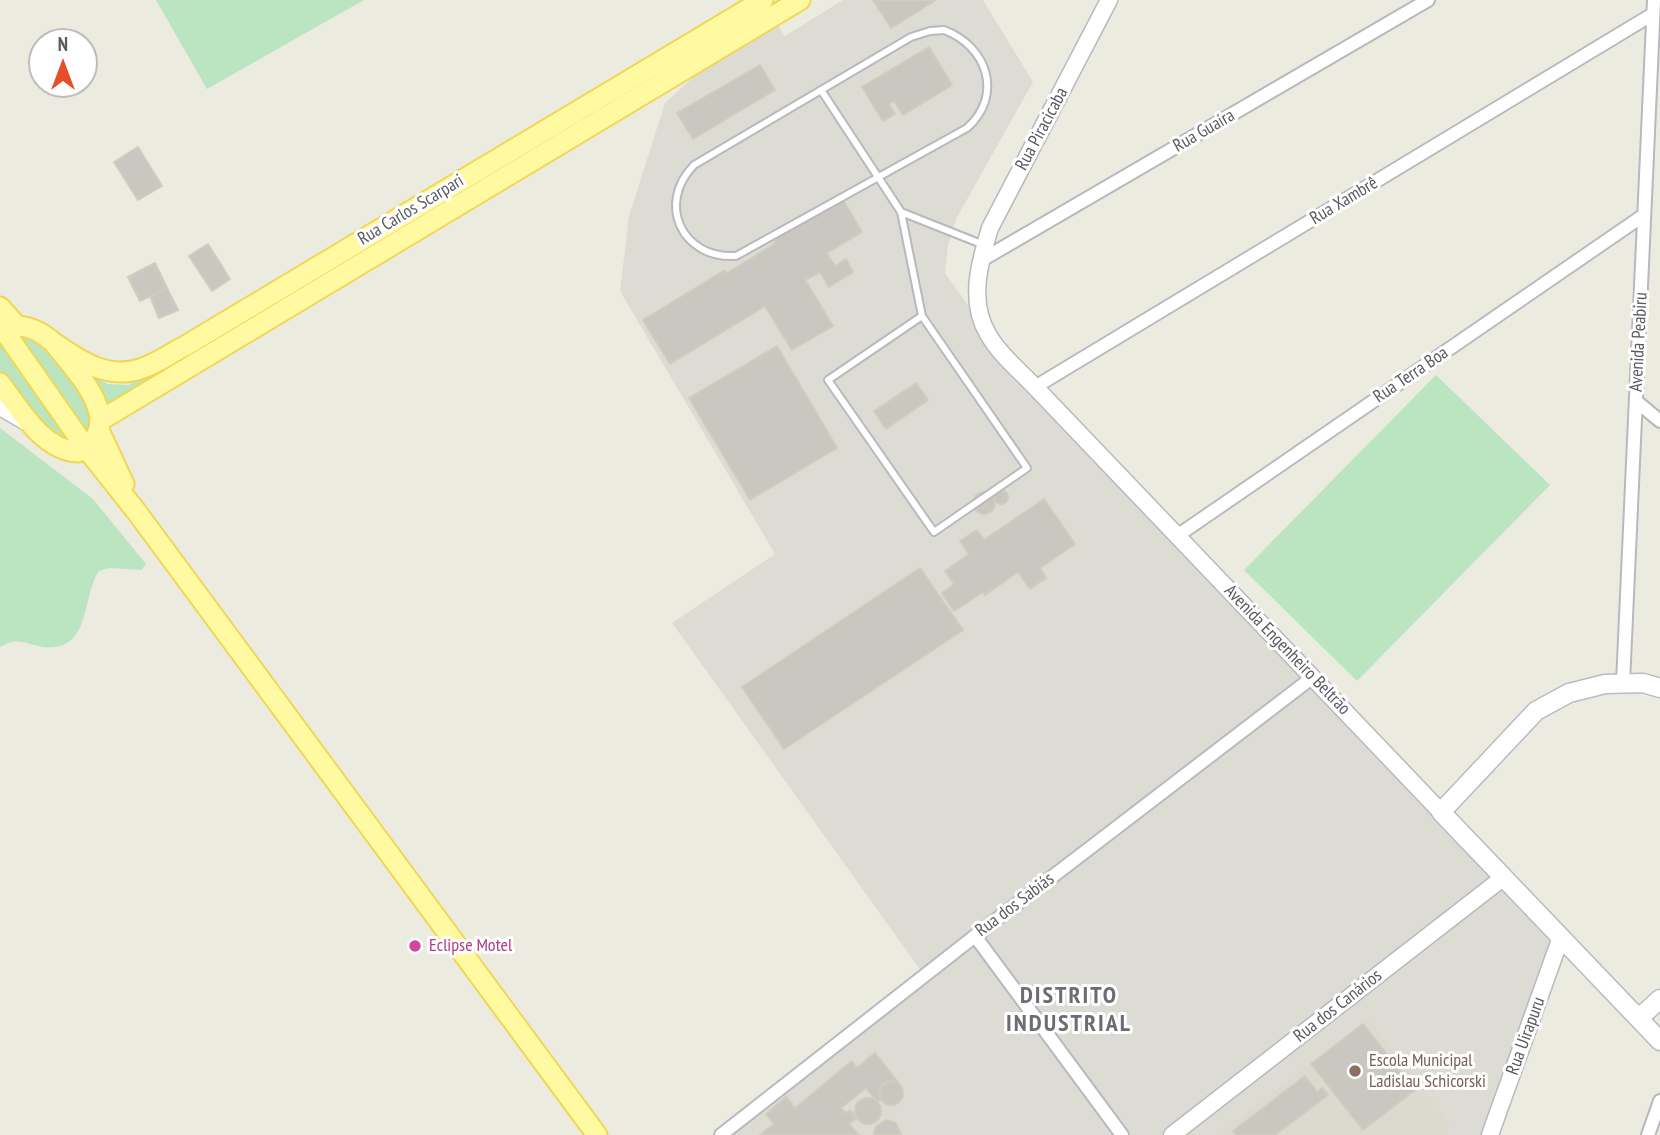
<!DOCTYPE html>
<html>
<head>
<meta charset="utf-8">
<style>
	body { margin:0 }
	#map { position:relative; width:1660px; height:1135px; overflow:hidden; background:#ecebe0; font-family:"PT Sans Narrow",sans-serif }
	canvas { display:block }
	.north { position:absolute; left:28px; top:28px; width:70px; height:70px; box-sizing:border-box; background:#fff; border:2px solid #bdbdc0; border-radius:50%; rotate:0deg; font-size:19px; font-weight:700; line-height:28px; text-align:center; color:#595b61 }
	.north::after { content:''; display:block; margin:auto; width:24px; height:32px; background:#e94c28; clip-path:polygon(50% 0,100% 100%,50% 72%,0 100%) }
</style>
</head>
<body>
<div id="map">
<canvas width="1660" height="1135"></canvas>
<div class="north">N</div>
</div>
<script>
const c = document.querySelector('canvas').getContext('2d');
c.lineJoin = 'round';
function paint(path, color) { c.fillStyle = color; c.fill(path, 'evenodd'); }
function stroke(path, color, width, dash) { c.strokeStyle = color; c.lineWidth = width; c.lineCap = dash ? 'butt' : 'round'; c.setLineDash(dash || []); c.stroke(path); }
function write(font, color, halo, rows, align = 'center') {
  c.font = font + ' "PT Sans Narrow",sans-serif'; c.lineWidth = 6; c.setLineDash([]); c.textBaseline = 'middle'; c.strokeStyle = halo; c.fillStyle = color; for (const [text, x, y, turn = 0] of rows) {
    c.save(); c.translate(x, y); c.rotate((+turn || 0) * Math.PI / 180); c.textAlign = isNaN(turn) ? turn : align; if (halo) c.strokeText(text, 0, 0); c.fillText(text, 0, 0); c.restore();
  }
}
paint(new Path2D(`
	M843,0H983L1033,82L956,219L948,246L945,273L996,345L1561,937L1490,1135H721L924,975L672,623L775,554L620,291L629,216L665,103L767,10L785,36Z`), '#dddcd4');
paint(new Path2D(`
	M1368,1019L1450,1123L1447,1135H1219Z`), '#dcdace');
paint(new Path2D(`
	M156,0H364L207,89Z
	M29,336L38,339L96,410L86,440L13,338Z
	M208,338L212,343L109,408L84,373L108,384L129,385Z
	M0,342L75,444L49,435L0,370Z
	M1436,375L1550,485L1357,681L1244,570Z
	M0,428L93,499L146,564L142,570L109,568L99,571C83,594 90,644 54,647C32,650 22,633 0,647Z`), '#bbe4c0');
const building = new Path2D(`
	M873,0H936L891,28Z
	M929,47L952,85L903,115L894,101L889,104L895,114L883,121L862,87Z
	M760,65L775,90L693,139L677,113Z
	M138,147L162,186L138,200L114,162Z
	M842,198L862,232L827,253L835,266L846,259L853,272L829,287L820,272L805,280L833,326L792,350L765,306L670,364L643,320L725,270L727,273L776,243L774,240Z
	M208,244L230,279L212,291L189,256Z
	M155,263L167,288L140,301L128,277Z
	M167,288L178,310L159,318L150,296Z
	M777,346L837,448L750,500L689,398Z
	M916,383L928,400L886,429L874,411Z
	M994 497a7 7 0 1 1 14 0a7 7 0 1 1-14 0Z
	M973 503a11 11 0 1 1 22 0a11 11 0 1 1-22 0Z
	M1044,499L1075,544L1040,568L1046,578L1030,589L1018,572L985,595L983,592L954,611L942,593L954,584L945,571L969,554L960,541L977,530L984,540Z
	M920,568L963,630L784,749L742,687Z
	M1363,1024L1415,1090L1363,1130L1311,1064Z
	M875,1053L898,1082H889L882,1086L879,1093L881,1099L877,1102L866,1088L841,1108L846,1113L850,1110L857,1118L849,1124L859,1135H760L774,1124L766,1114L786,1097L795,1108L852,1061L857,1068Z
	M1305,1076L1317,1092L1322,1088L1328,1095L1275,1135H1236L1233,1131Z
	M879 1093a12 12 0 1 1 24 0a12 12 0 1 1-24 0Z
	M855 1111a13 13 0 1 1 26 0a13 13 0 1 1-26 0Z
	M887,1120L896,1123L901,1135H874L876,1126Z`);
paint(building, '#c9c7bf');
stroke(building, '#d0cdbe', 2);
const service = new Path2D(`
	M944,30C987,46 1004,95 967,128L736,256C682,259 656,204 694,165L911,37L930,31Z
	M821,90L901,212L922,316L1027,468L934,532L828,380L922,316
	M901,212L984,245`);
const minor = new Path2D(`
	M980,261L1428,0
	M1035,387L1653,14
	M1636,401L1660,421
	M1177,536L1644,215
	M1623,683L1654,0
	M975,936L1122,1135
	M721,1135L975,936L1313,677
	M1648,1135L1660,1101`);
const tertiary = new Path2D(`
	M1109,0L990,228C980,261 968,301 988,334C999,354 1019,370 1035,387L1441,812
	M0,407L28,423
	M1172,1135L1504,877
	M1490,1135L1561,937`);
const secondary = new Path2D(`
	M1660,688L1643,683L1605,684L1569,693L1536,711L1441,812L1660,1041
	M1639,1018L1660,999`);
const primary = new Path2D(`
	M0,307L17,326
	M0,325L86,448L136,511L597,1135
	M0,332C18,320 38,329 53,342C76,372 130,424 78,452C42,450 20,409 0,383
	M53,342C79,360 107,380 140,369C156,364 171,353 185,346L763,0
	M101,420L800,0
	M99,430L124,484`);
stroke(service, '#b8b9bf', 10);
stroke(minor, '#b8b9bf', 16);
stroke(tertiary, '#b8b9bf', 19);
stroke(secondary, '#b9bbc2', 21);
stroke(primary, '#f1d653', 23);
stroke(service, '#fff', 6);
stroke(minor, '#fff', 12);
stroke(tertiary, '#fff', 16);
stroke(secondary, '#fff', 18);
stroke(primary, '#fffaa2', 19);
for (const [x, y, r, color] of [
	[415,946,7,"#d1479c"],
	[1355,1071,7,"#8d6e63"]
]) { const dot = new Path2D(); dot.arc(x, y, r, 0, 2 * Math.PI); c.fillStyle = color; c.fill(dot); stroke(dot, '#fff', 2.5); }
write('18px', '#595b61', '#fff', [
	["Rua Piracicaba",1042,129,-62],
	["Rua Guaíra",1204,131,-30],
	["Rua Xambrê",1344,201,-31],
	["Rua Carlos Scarpari",411,210,-31],
	["Avenida Peabiru",1639,342,-87],
	["Rua Terra Boa",1411,375,-34],
	["Avenida Engenheiro Beltrão",1287,650,46],
	["Rua dos Sabiás",1015,905,-37],
	["Rua dos Canários",1338,1006,-38],
	["Rua Uirapuru",1526,1036,-70]
]);
write('18px', '#b23c85', '#fff', [
	["Eclipse Motel",429,946]
], 'left');
write('18px', '#785e54', '#fff', [
	["Escola Municipal",1369,1061],
	["Ladislau Schicorski",1369,1082]
], 'left');
c.letterSpacing = '2px';
write('bold 24px', '#6a6d73', '#fff', [
	["DISTRITO",1069,996],
	["INDUSTRIAL",1069,1024]
]);
c.letterSpacing = '0px';
</script>
</body>
</html>
